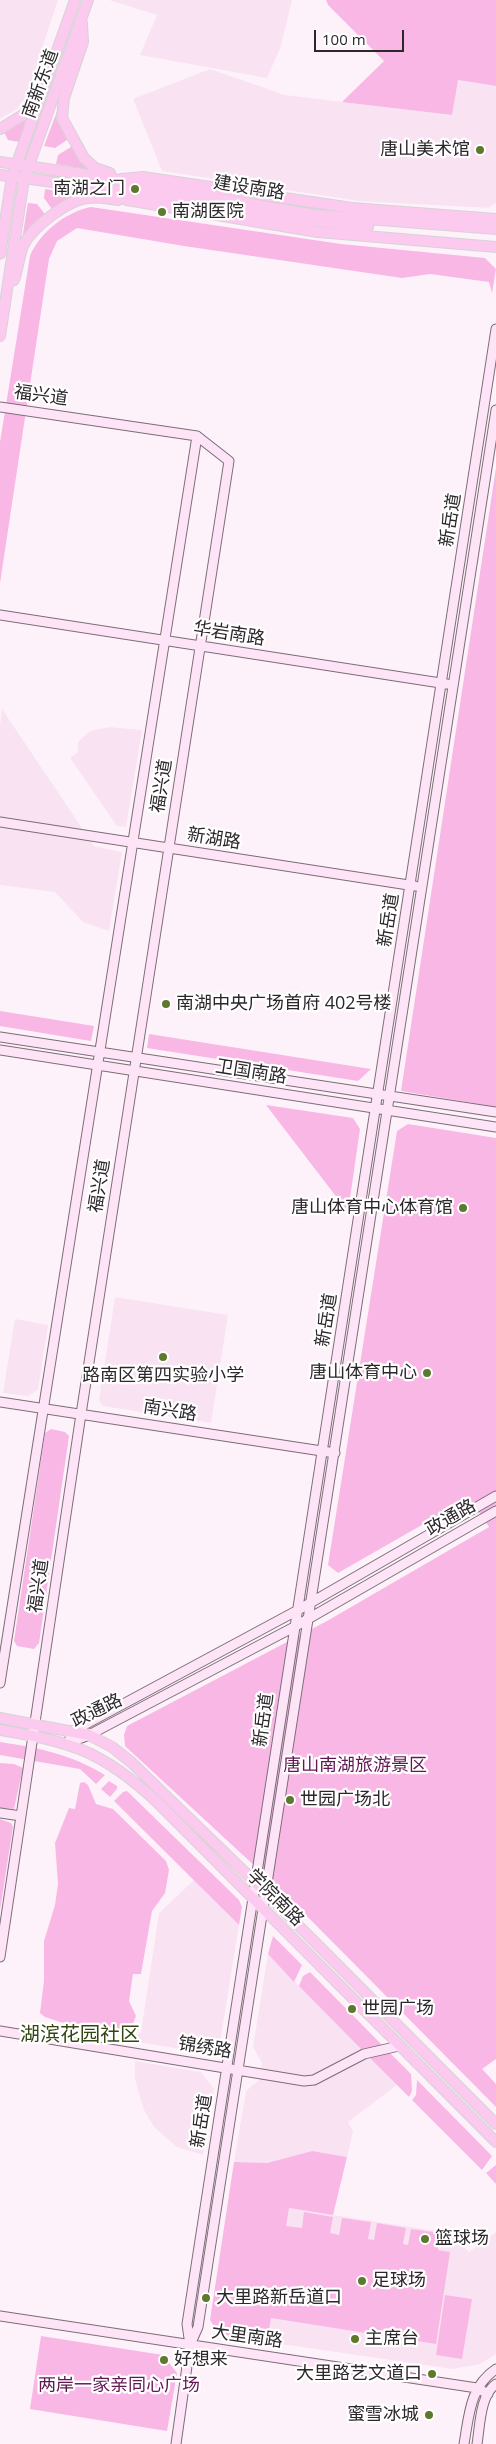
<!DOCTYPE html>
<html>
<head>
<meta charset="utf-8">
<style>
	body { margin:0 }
	#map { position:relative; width:496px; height:2444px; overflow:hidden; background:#fef2fa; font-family:"Open Sans",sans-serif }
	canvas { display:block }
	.scale { position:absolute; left:314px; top:30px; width:90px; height:22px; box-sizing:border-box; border:2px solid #2c272b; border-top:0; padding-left:6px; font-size:15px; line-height:18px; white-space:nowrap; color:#2c272b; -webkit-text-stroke:4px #fff; paint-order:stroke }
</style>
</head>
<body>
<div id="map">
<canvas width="496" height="2444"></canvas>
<div class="scale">100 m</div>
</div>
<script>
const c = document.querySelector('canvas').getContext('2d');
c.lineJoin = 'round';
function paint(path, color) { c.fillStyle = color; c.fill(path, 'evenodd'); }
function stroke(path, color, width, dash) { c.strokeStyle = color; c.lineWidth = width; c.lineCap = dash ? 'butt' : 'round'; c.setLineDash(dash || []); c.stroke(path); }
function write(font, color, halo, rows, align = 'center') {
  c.font = font + ' "Open Sans","Noto Sans SC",sans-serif'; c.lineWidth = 4.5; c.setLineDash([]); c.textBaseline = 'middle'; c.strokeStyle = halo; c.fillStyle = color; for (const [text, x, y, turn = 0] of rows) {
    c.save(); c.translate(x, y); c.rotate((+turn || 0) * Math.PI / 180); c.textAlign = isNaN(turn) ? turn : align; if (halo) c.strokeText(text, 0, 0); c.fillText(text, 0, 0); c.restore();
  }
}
paint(new Path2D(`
	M0,0H58L26,97L17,109L0,119Z
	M109,0H292L281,46L267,78L140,55L157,15Z
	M210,69L285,95L452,115L457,80L496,86V203L488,208L359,201L162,171L133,99Z
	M2,709L94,846L122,852L109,931L83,922L55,892L0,885V725Z
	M109,727L142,730L126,827L117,826L70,758L78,752V742L90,731Z
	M115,1297L228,1315L211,1423L103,1406L99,1400Z
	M15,1319L48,1325L38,1390L28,1396L3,1393Z
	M194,1880L239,1925L220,2043L206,2053L131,2041L141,2032L159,1913Z
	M268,1954L397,2085L348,2122L353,2132L347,2157L312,2151L267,2163L234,2162L246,2091L259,2080L262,2063L253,2047Z
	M135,2061L201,2072L214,2089L203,2155L177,2147L154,2127L144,2110L139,2094L135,2078Z
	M288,2208L450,2233L469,2252L496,2232V2354L480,2364L453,2369L267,2342Z`), '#f9e3f2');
paint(new Path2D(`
	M326,0H496V86L458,80L452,115L342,102L384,61L328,5Z
	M58,109L70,138L55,148L44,146Z
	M28,113L19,142L8,140L3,130Z
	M74,145L96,171L56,164L58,155Z
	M45,189L88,196L54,212L44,198Z
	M28,203L37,204L48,218L21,245Z
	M91,207L341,244L485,258L496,269L492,293L489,282L430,274L402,278L184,246L77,228L57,241L49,259L0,583V442L30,256C40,232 66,212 91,207Z
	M496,468V1107L401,1091Z
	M0,1011L94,1026L91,1041L0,1026Z
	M149,1034L371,1069L358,1081L147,1048Z
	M266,1105L353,1118L360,1129L348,1212Z
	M408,1124L496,1138V2059L482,2069L496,2084V2107L285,1894L125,1746L124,1735L127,1726L327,1621L489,1527L469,1498L338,1573L328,1565L397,1131Z
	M51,1429L65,1432L69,1436L39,1643L34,1649L17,1646L14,1641L45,1433Z
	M0,1742C40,1748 70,1754 105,1775L96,1784L80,1769L0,1755Z
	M0,1763L14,1764L23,1768L14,1809L0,1808Z
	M109,1781L117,1786V1789L110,1797L101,1789Z
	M84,1782L88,1785L96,1804L113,1809L166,1861L169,1870L165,1893L152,1911L141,1974H133L129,2001L136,2016L131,2029L125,2032L60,2022L45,2017L40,2013L44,1981V1941L55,1905L58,1884L55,1843L69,1808L75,1809L80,1783Z
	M127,1791L239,1900L242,1907L239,1925L114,1801L123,1792Z
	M0,1819L11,1823L13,1827L0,1910Z
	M273,1936L302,1965L294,1982L268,1954Z
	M310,1972L384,2047L363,2051L299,1986L303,1976Z
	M387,2050L411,2074L412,2091L409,2097L367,2055Z
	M417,2080L492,2156L482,2170L412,2100L416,2095Z
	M312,2151L347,2157L333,2215L289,2208L286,2226L302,2228L304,2212L333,2217L330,2233L339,2235L342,2218L371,2222L368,2239L374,2240L377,2223L406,2228L403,2244L408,2245L411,2229L440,2233L438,2250L450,2252L436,2344L271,2318L267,2342L219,2334L210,2320L234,2162L267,2163Z
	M496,2165V2184L486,2173Z
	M445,2295L472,2299L462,2359L436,2355Z
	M41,2336L163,2355L177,2373L167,2431L30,2409Z`), '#f9b7e6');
const secondary = new Path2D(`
	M0,407L197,436L229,461L81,1414L0,1957
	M0,615L447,684
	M0,822L415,886
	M0,1037L496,1112
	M0,1050L496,1127
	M0,1402L335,1453
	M0,1683L197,436
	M68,1743L73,1731L298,1610L496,1496
	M68,1743L89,1735L294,1627L496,1511
	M0,1813L21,1816
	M0,2031L304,2081L314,2080L364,2054L399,2046
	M0,2316L477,2388L488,2394
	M190,2345L187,2324L496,329
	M176,2444L190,2345L198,2327L496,410
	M464,2444C469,2415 470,2386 496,2369
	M477,2444C480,2426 480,2395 496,2384`);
const primary = new Path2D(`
	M82,23L83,42L64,98L62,118L84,158L95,168L110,173
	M0,129L23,115L34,100
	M0,162L115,179L136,185L316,215L496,229
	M0,175L135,193L248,213L368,227
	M121,179L143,177L352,208L496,219
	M111,195L127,200L318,232L496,247
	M0,254L12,177L75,0
	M14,280C18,269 19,256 23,246C32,227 67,201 87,198C97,196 108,199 118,200
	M0,336L24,179L88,0
	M0,1718L89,1735L112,1747L131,1762L256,1883L496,2124
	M0,1730C72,1742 102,1751 156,1801L496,2142`);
stroke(secondary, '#7b6d77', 11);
stroke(primary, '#d5d4d5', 12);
stroke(secondary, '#fee4f7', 9);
stroke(primary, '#fccaef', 10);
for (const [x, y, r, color] of [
	[480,150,5,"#5d792e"],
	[135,189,5,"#5d792e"],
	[162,212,5,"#5d792e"],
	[166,1004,5,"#5d792e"],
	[463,1208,5,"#5d792e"],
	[163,1357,5,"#5d792e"],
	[427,1373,5,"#5d792e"],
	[290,1800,5,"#5d792e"],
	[352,2009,5,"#5d792e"],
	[425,2239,5,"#5d792e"],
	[362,2281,5,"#5d792e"],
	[206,2298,5,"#5d792e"],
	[355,2339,5,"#5d792e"],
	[164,2360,5,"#5d792e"],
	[432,2374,5,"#5d792e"],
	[429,2415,5,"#5d792e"]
]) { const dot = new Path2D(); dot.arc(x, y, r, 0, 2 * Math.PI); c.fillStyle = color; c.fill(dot); stroke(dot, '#fff', 2); }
write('18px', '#2c272b', '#fff', [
	["南新东道",41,84,-70],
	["建设南路",249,188,9],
	["福兴道",41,396,8],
	["新岳道",451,520,-81],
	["华岩南路",229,634,9],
	["福兴道",162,786,-81],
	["新湖路",214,839,9],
	["新岳道",389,920,-81],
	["卫国南路",251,1072,9],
	["福兴道",100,1186,-81],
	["新岳道",327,1320,-81],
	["南兴路",170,1411,9],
	["政通路",451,1518,-30],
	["福兴道",39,1586,-82],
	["政通路",97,1711,-26],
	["新岳道",264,1720,-82],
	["学院南路",275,1898,45],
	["锦绣路",205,2048,9],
	["新岳道",202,2121,-81],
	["大里南路",247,2337,8]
]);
write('18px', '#2c272b', '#fff', [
	["唐山美术馆",470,150,"right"],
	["南湖之门",125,189,"right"],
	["南湖医院",172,212],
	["南湖中央广场首府 402号楼",176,1004],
	["唐山体育中心体育馆",453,1208,"right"],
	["唐山体育中心",417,1373,"right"],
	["路南区第四实验小学",163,1376,"center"],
	["世园广场北",300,1800],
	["世园广场",362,2009],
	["篮球场",435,2239],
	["足球场",372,2281],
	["大里路新岳道口",216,2298],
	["主席台",365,2339],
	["好想来",174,2360],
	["大里路艺文道口",422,2374,"right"],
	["蜜雪冰城",419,2415,"right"]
], 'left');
write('18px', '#621753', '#fff', [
	["唐山南湖旅游景区",355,1766],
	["两岸一家亲同心广场",119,2386]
]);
write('20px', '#334611', '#fff', [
	["湖滨花园社区",80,2035]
]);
</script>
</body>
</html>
